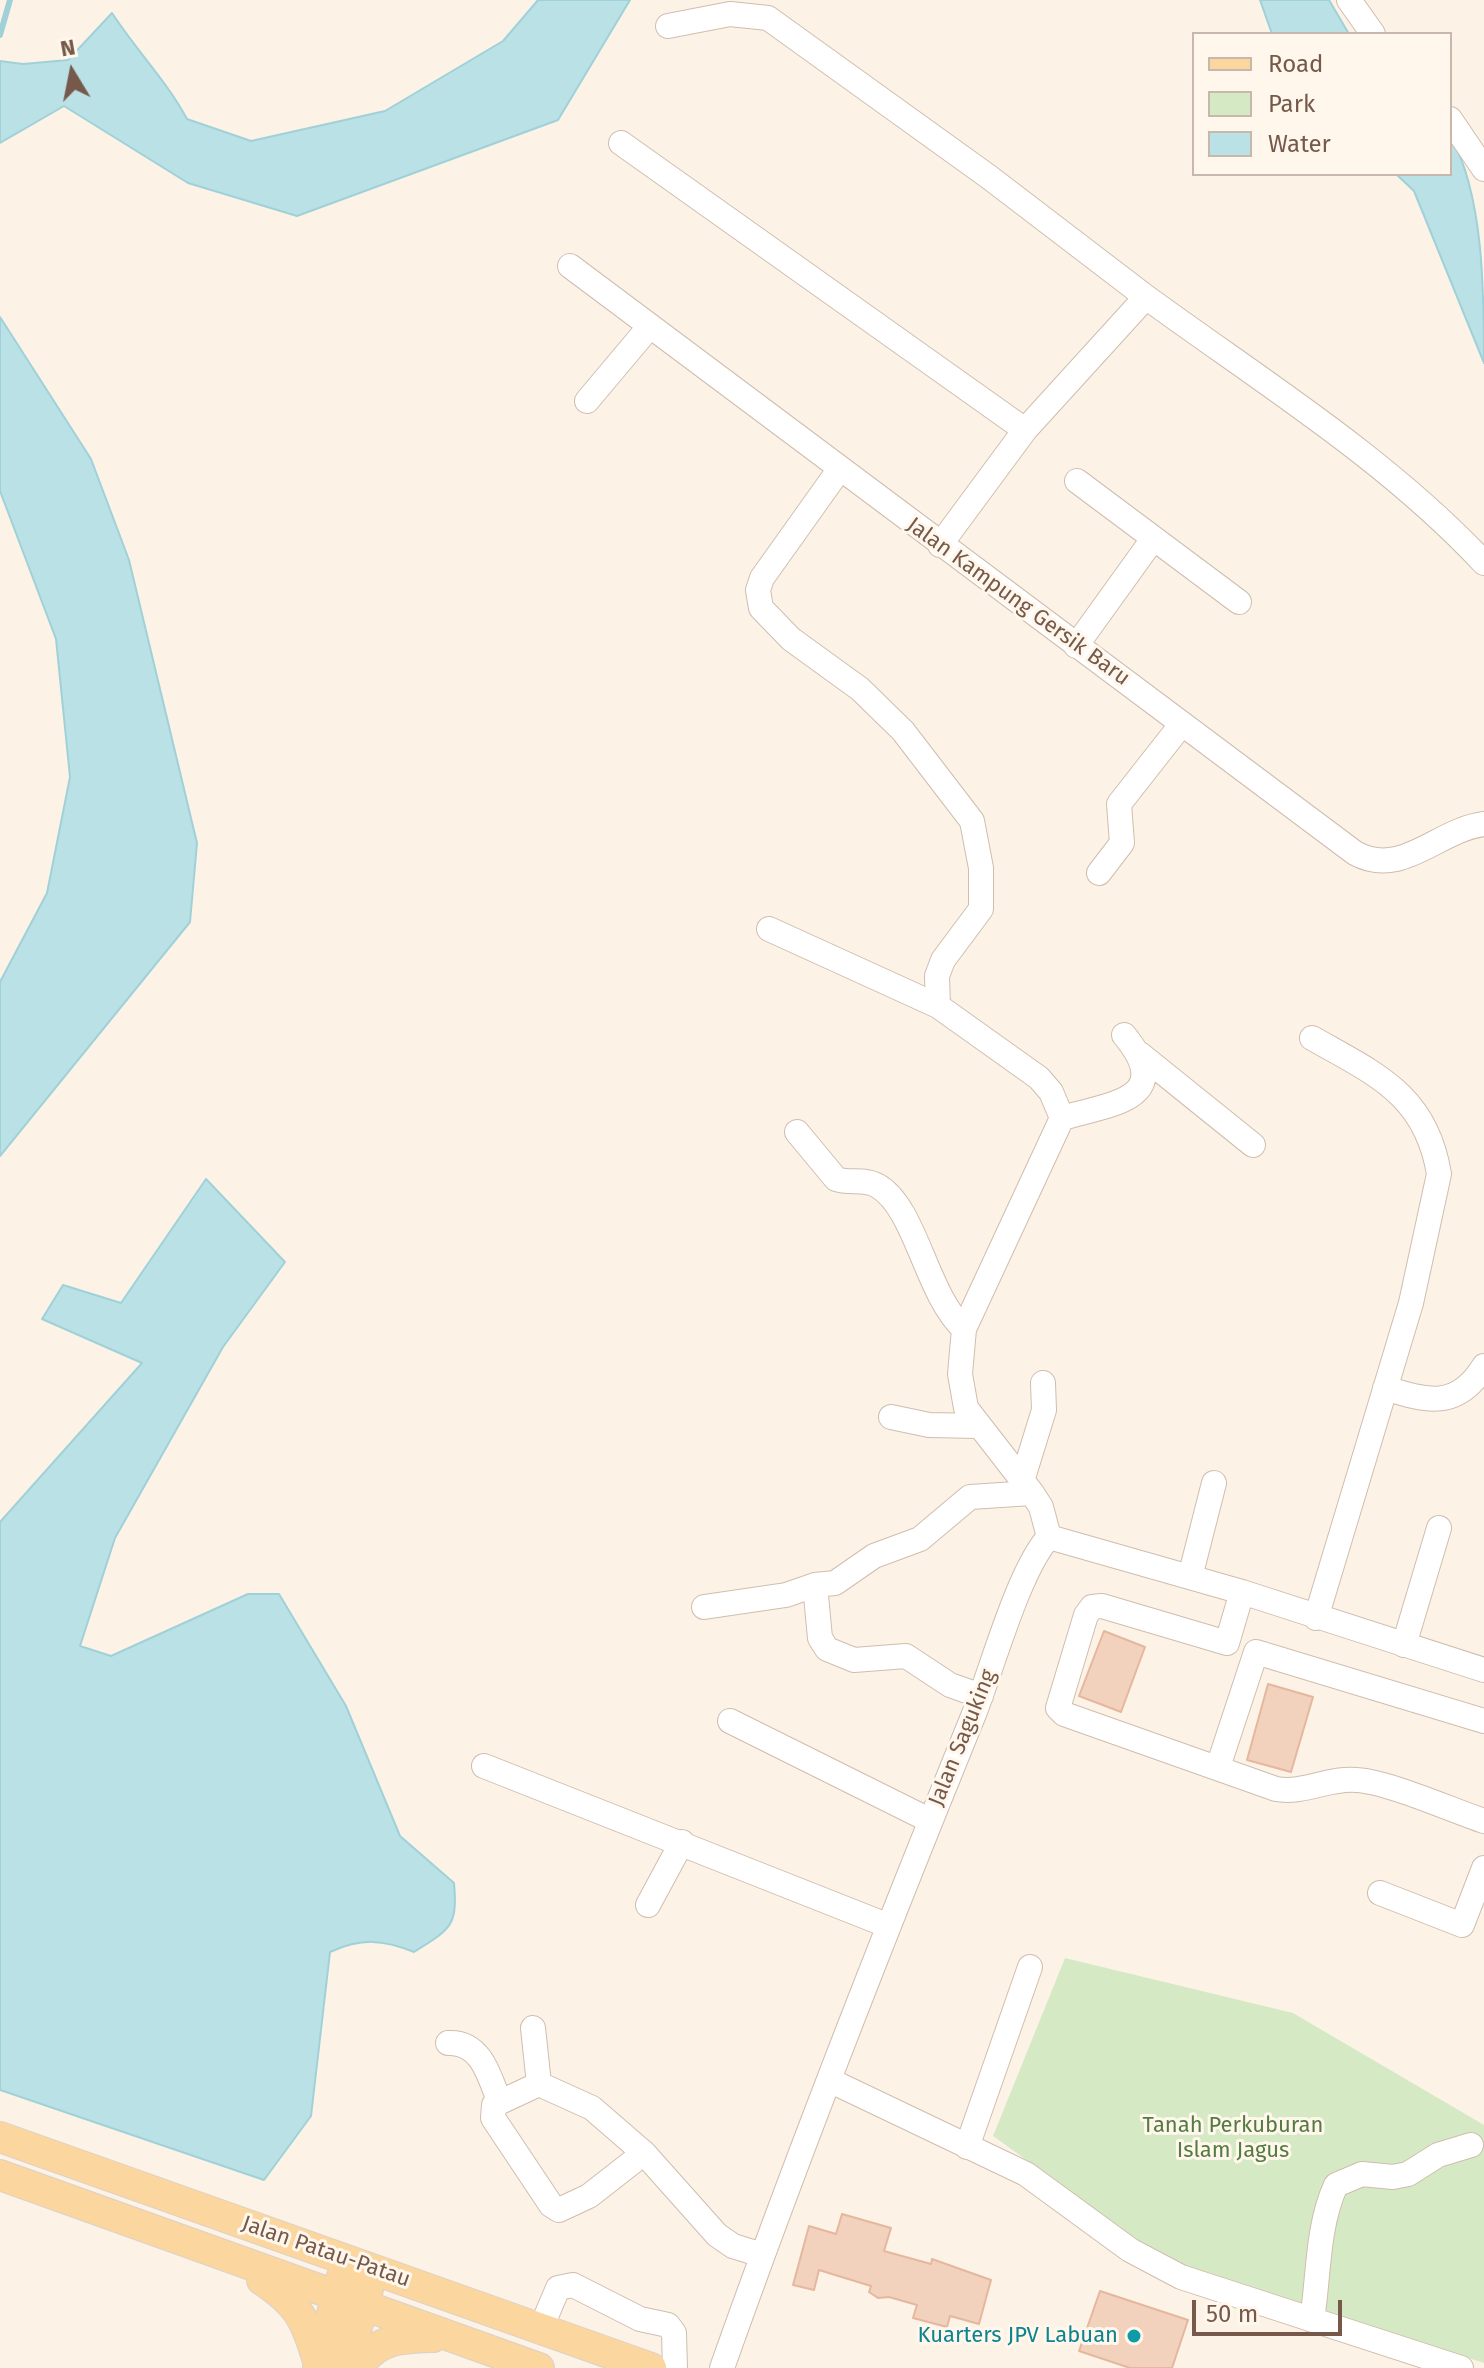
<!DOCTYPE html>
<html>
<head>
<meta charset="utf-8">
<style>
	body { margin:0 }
	#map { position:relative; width:1484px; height:2368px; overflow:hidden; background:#fcf3e6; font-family:"Fira Sans",sans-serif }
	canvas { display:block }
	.legend { position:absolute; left:1192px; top:32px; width:260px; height:144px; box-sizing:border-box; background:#fff7ec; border:2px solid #c8b8ab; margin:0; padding:10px 14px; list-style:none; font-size:24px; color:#76594a }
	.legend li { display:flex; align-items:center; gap:16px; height:40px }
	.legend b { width:40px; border:2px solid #c8b8ab }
	.north { position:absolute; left:32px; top:32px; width:80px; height:80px; -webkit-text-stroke:6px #fff7ec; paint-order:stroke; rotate:350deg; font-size:22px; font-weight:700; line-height:32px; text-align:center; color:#76594a }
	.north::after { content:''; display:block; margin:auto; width:28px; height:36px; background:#76594a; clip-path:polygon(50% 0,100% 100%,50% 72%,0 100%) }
	.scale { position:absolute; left:1192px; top:2300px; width:150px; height:36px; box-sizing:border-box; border:4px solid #76594a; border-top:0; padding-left:10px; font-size:24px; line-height:28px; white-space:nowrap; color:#76594a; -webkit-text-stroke:6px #fff7ec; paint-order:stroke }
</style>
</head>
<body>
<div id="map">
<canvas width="1484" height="2368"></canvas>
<ul class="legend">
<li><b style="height:10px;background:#fbd69e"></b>Road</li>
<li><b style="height:22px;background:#d5eac4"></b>Park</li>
<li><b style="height:22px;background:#bae1e6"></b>Water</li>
</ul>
<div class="north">N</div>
<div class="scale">50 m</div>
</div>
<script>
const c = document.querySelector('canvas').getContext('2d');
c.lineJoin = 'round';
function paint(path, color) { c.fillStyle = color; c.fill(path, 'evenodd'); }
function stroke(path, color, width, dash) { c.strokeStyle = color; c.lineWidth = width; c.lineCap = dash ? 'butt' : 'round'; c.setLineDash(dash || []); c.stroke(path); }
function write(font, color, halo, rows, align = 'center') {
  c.font = font + ' "Fira Sans",sans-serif'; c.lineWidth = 6; c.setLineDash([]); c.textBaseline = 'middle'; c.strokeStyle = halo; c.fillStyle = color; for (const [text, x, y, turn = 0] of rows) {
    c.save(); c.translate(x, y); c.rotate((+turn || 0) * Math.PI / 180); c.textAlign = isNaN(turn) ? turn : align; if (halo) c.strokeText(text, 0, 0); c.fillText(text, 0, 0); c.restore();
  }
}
paint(new Path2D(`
	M1065,1958L1293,2013L1484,2125V2363L1169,2262L993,2136Z`), '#d5eac4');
const water = new Path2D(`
	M538,0H630L558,120L297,216L188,183L64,106L0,143V61L23,64L68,60L112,13C136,50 166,80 187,119L251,141L385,111L503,41Z
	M1260,0H1329L1349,34H1272Z
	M1450,135C1484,195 1484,294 1484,363L1414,191L1396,174H1450Z
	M0,317L91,459L129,560L197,843L190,922L0,1156V982L47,893L70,777L56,639L0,491Z
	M206,1179L285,1262L223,1347L115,1538L80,1646L111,1656L248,1594H279L346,1706L400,1836L454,1883C458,1927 450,1929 414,1952C383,1939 361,1938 330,1952L311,2116L264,2180L0,2090V1522L142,1363L42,1319L63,1285L121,1303Z`);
paint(water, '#bae1e6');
stroke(water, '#a0d1d8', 2);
stroke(new Path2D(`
	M0,35L10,0`), '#a0d1d8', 6);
const building = new Path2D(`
	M1104,1631L1145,1647L1121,1712L1079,1696Z
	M1268,1684L1313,1697L1291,1772L1247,1760Z
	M842,2214L891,2228L884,2251L931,2264L932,2259L991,2280L979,2324L950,2316L947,2327L913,2318L917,2305L889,2297L878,2298L869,2292L871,2286L819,2270L814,2290L793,2285L809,2226L836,2234Z
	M1100,2291L1188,2320L1172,2368H1130L1079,2351Z`);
paint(building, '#f2d1bd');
stroke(building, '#e5b79e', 2);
const minor = new Path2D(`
	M1349,0L1373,34
	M668,26L730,14L768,18L989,177L1146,297
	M1450,119L1484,169
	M621,143L1025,430
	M570,266L1355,853C1402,879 1437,830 1484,824
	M587,401L650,326
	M839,470L762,578L758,590L761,608L791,639L860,689L903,731L972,821L981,868V909L943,960L937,976L938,1006L1039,1078L1051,1092L1062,1118L964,1329L960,1374L966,1408L1032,1493L1041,1507L1049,1537
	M1077,481L1239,602
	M940,545L1025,430L1146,297C1261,381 1387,459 1484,563
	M1076,646L1153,539
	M1099,873L1122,843L1119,804L1181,725
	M769,929L938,1006
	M1312,1038C1375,1074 1426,1094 1439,1174L1411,1303L1316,1618
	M1140,1054L1253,1145
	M1062,1118C1111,1104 1177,1099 1124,1035
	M797,1132L836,1179C850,1184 865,1178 878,1186C916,1208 926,1294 964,1329
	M1385,1388C1427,1401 1457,1410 1484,1366
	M891,1417L929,1425L977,1426
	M1022,1481L1044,1410L1043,1383
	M1049,1537L1242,1592L1484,1670
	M1190,1577L1214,1483
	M815,1585L820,1638L827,1649L854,1660L906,1656L950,1685L981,1696
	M1242,1592L1227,1643L1102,1606L1092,1607L1086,1615L1058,1708L1064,1714L1276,1789C1304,1794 1330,1777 1357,1780C1389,1782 1451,1810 1484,1821
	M704,1607L786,1595L815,1585L835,1583L874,1556L920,1539L970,1497L1032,1493
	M1404,1645L1439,1528
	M730,1721L929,1820
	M484,1766L889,1926
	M1218,1767L1256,1652L1484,1721
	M1380,1893L1462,1925L1484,1868
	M648,1905L682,1842
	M533,2028L539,2084
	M448,2043C480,2041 489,2074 499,2101
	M829,2080L1026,2174L1130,2250L1181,2277L1461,2368
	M967,2147L1030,1967
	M644,2153L589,2196L559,2210L551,2205L493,2118L494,2105L539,2084L592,2108L644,2153L717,2235L733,2246L762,2255
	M1312,2320C1319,2275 1317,2226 1336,2185L1362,2174L1393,2177L1408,2174L1438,2155L1471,2145
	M541,2328L558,2288L573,2285L640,2319L668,2325L674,2333L675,2368
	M722,2368C800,2148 886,1930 974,1714C992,1669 1019,1569 1049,1537`);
const major = new Path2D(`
	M0,2137L651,2368
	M0,2175L539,2368
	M262,2280C301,2306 305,2320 319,2364
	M318,2366L342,2277
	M345,2368L368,2289
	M358,2368C376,2338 401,2338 433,2337`);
stroke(minor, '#d0bdae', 26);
stroke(major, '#d9d1cc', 32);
stroke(minor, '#fff', 24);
stroke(major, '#fbd69e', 30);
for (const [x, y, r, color] of [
	[1134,2336,8,"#0f9aa8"]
]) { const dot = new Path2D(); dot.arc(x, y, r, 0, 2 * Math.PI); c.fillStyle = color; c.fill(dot); stroke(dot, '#fff7ec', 3); }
write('22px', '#76594a', '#fff7ec', [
	["Jalan Kampung Gersik Baru",1018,602,36],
	["Jalan Saguking",963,1738,-68],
	["Jalan Patau-Patau",326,2252,19]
]);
write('22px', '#547c42', '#fff7ec', [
	["Tanah Perkuburan",1233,2126],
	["Islam Jagus",1233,2151]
]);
write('22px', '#0d838f', '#fff7ec', [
	["Kuarters JPV Labuan",1118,2336]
], 'right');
</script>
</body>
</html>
